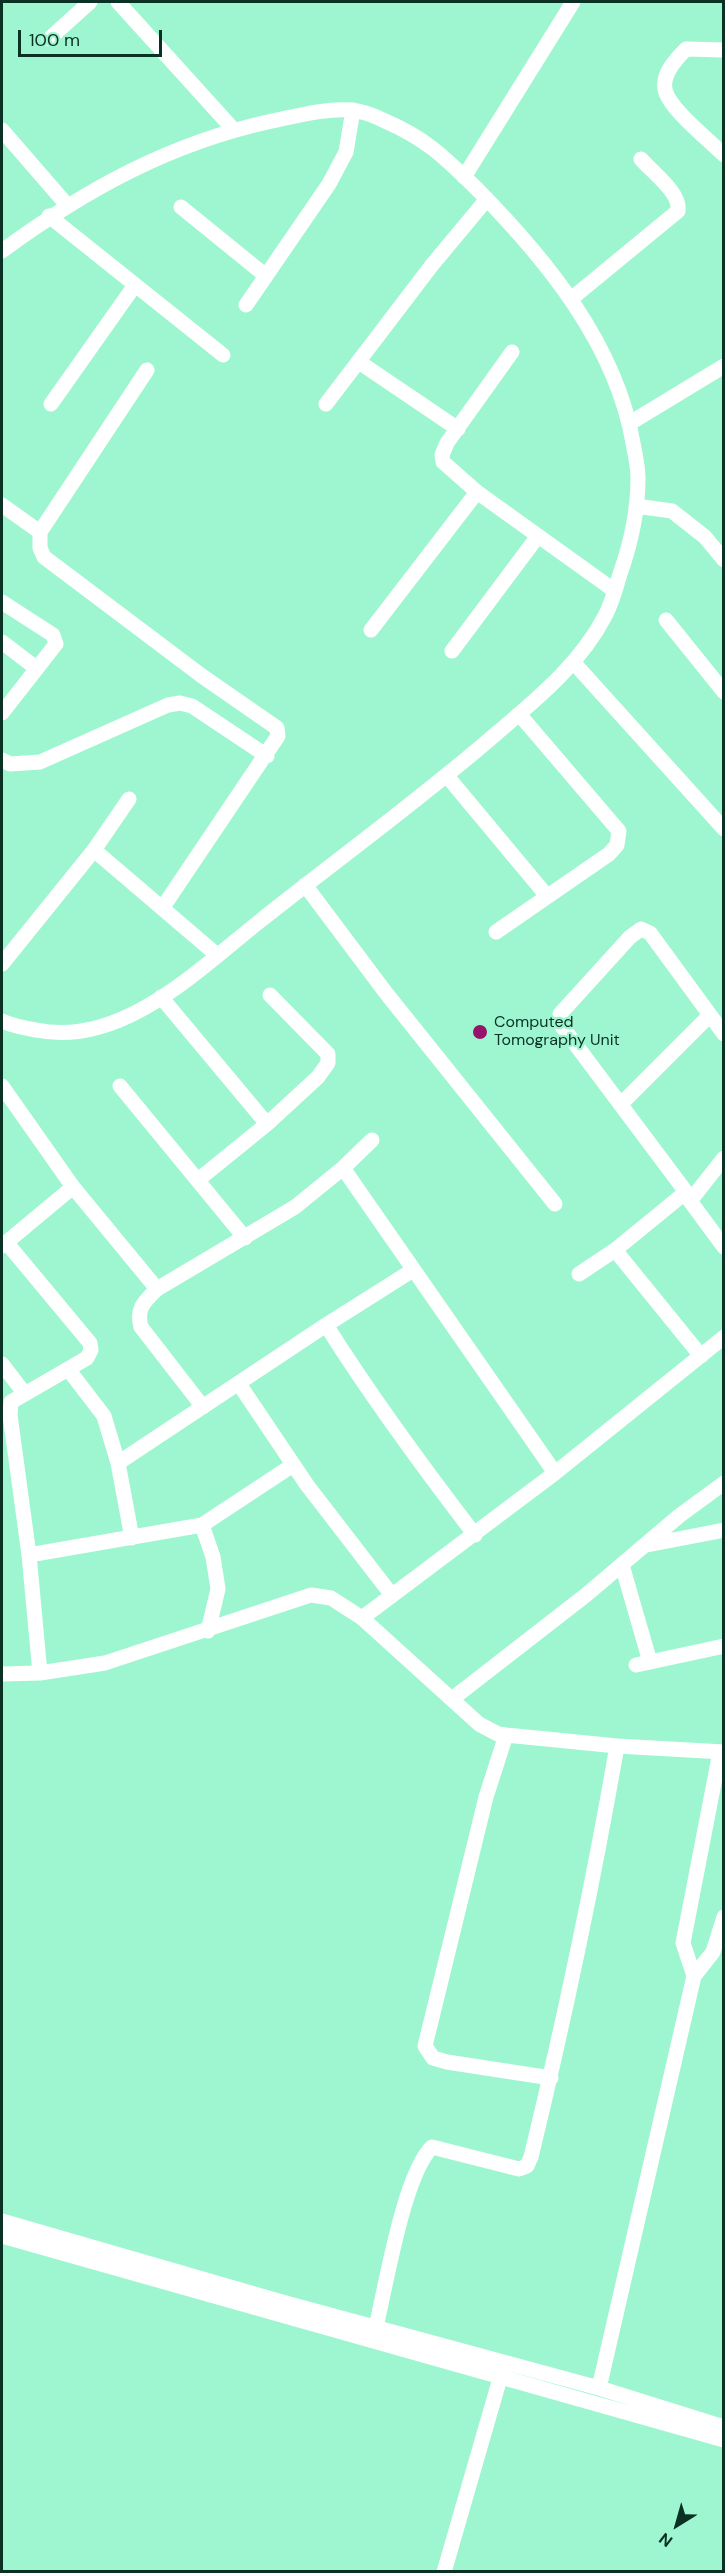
<!DOCTYPE html>
<html>
<head>
<meta charset="utf-8">
<style>
	body { margin:0 }
	#map { position:relative; width:725px; height:2573px; overflow:hidden; background:#9ef6d1; font-family:"DM Sans",sans-serif }
	canvas { display:block }
	.frame { position:absolute; inset:0; border:3px solid #0a3123; pointer-events:none }
	.north { position:absolute; left:647px; top:2495px; width:60px; height:60px; -webkit-text-stroke:4px #9ef6d1; paint-order:stroke; rotate:217deg; font-size:16px; font-weight:700; line-height:24px; text-align:center; color:#0a3123 }
	.north::after { content:''; display:block; margin:auto; width:21px; height:27px; background:#0a3123; clip-path:polygon(50% 0,100% 100%,50% 72%,0 100%) }
	.scale { position:absolute; left:18px; top:30px; width:144px; height:27px; box-sizing:border-box; border:3px solid #0a3123; border-top:0; padding-left:8px; font-size:18px; line-height:21px; white-space:nowrap; color:#0a3123; -webkit-text-stroke:4px #9ef6d1; paint-order:stroke }
</style>
</head>
<body>
<div id="map">
<canvas width="725" height="2573"></canvas>
<div class="frame"></div>
<div class="north">N</div>
<div class="scale">100 m</div>
</div>
<script>
const c = document.querySelector('canvas').getContext('2d');
c.lineJoin = 'round';
function stroke(path, color, width, dash) { c.strokeStyle = color; c.lineWidth = width; c.lineCap = dash ? 'butt' : 'round'; c.setLineDash(dash || []); c.stroke(path); }
function write(font, color, halo, rows, align = 'center') {
  c.font = font + ' "DM Sans",sans-serif'; c.lineWidth = 4.5; c.setLineDash([]); c.textBaseline = 'middle'; c.strokeStyle = halo; c.fillStyle = color; for (const [text, x, y, turn = 0] of rows) {
    c.save(); c.translate(x, y); c.rotate((+turn || 0) * Math.PI / 180); c.textAlign = isNaN(turn) ? turn : align; if (halo) c.strokeText(text, 0, 0); c.fillText(text, 0, 0); c.restore();
  }
}
stroke(new Path2D(`
	M118,2L233,129
	M49,39L90,2
	M724,50L686,49C676,59 662,74 665,89C668,108 709,140 724,155
	M2,130L67,205
	M464,177L573,2
	M181,207L266,276
	M49,216L223,355
	M2,251C85,190 170,143 272,121C297,116 325,108 351,110C363,111 375,116 385,121C427,139 445,158 477,189C546,259 616,344 633,443C635,454 638,466 638,478C638,511 631,543 620,574C616,588 612,603 605,616C580,664 538,698 497,733C421,799 339,858 260,921C198,970 121,1048 36,1030C24,1028 12,1026 2,1021
	M571,299L678,211C681,193 653,173 641,159
	M246,305L329,184L346,152L353,110
	M512,352L447,443L442,455L443,462L477,492L615,591
	M359,362L458,429
	M147,370L40,532V548L44,557L202,676L277,728L278,736L163,907
	M51,404L135,285
	M326,404L432,265L487,199
	M630,423L724,366
	M2,505L40,532
	M636,506L672,511L705,537L724,560
	M2,602L53,635L56,644L2,713
	M666,620L724,692
	M371,630L477,492
	M2,642L36,668
	M452,651L538,536
	M574,663L724,829
	M2,760L10,764L40,762L168,705L180,703L192,706L267,756
	M447,776L547,896
	M94,850L217,955
	M305,885L386,993L555,1204
	M496,932L609,854L617,845L619,831L519,714
	M2,964L94,850L129,799
	M161,997L267,1124
	M724,1034L650,933L641,929L630,937L560,1014L561,1025L686,1192L690,1201L724,1247
	M2,1086L73,1187L157,1289
	M120,1086L245,1238
	M621,1104L710,1015
	M343,1168L555,1473
	M198,1180L267,1124L318,1077L328,1063V1054L270,995
	M690,1201L724,1158
	M6,1242L90,1343L91,1350L87,1358L11,1402L10,1415L29,1555L40,1673
	M2,1246L73,1187
	M615,1250L701,1356
	M579,1274L615,1250L686,1192
	M326,1325C372,1398 422,1466 475,1535
	M2,1364L25,1394
	M68,1369L104,1416L118,1463L132,1538
	M239,1384L307,1485L391,1594
	M203,1407L141,1327C136,1308 144,1302 157,1289L295,1207L343,1168L372,1140
	M118,1463L326,1325L413,1270
	M202,1525L213,1557L218,1589L208,1631
	M647,1545L724,1530
	M29,1555L202,1525L293,1465
	M622,1565L650,1662
	M362,1618L555,1473L724,1337
	M636,1665L724,1646
	M2,1674L40,1673L105,1663L311,1595L331,1598L362,1618L479,1724L498,1734L506,1735L617,1746L724,1752
	M452,1699L586,1595L679,1516L724,1483
	M506,1735L486,1797L425,2046L433,2058L447,2062L551,2078
	M694,1976L683,1943L720,1752
	M2,2221L282,2302L599,2388L724,2427
	M2,2236L724,2440
	M376,2327C386,2285 404,2174 432,2147L519,2169L527,2166L531,2157C564,2021 593,1884 617,1746
	M599,2388L694,1976L713,1952L724,1917
	M444,2572L501,2375`), '#fff', 15);
for (const [x, y, r, color] of [
	[480,1032,8,"#95136b"]
]) { const dot = new Path2D(); dot.arc(x, y, r, 0, 2 * Math.PI); c.fillStyle = color; c.fill(dot); stroke(dot, '#9ef6d1', 2); }
write('16px', '#0a3123', '#9ef6d1', [
	["Computed",494,1023],
	["Tomography Unit",494,1041]
], 'left');
</script>
</body>
</html>
